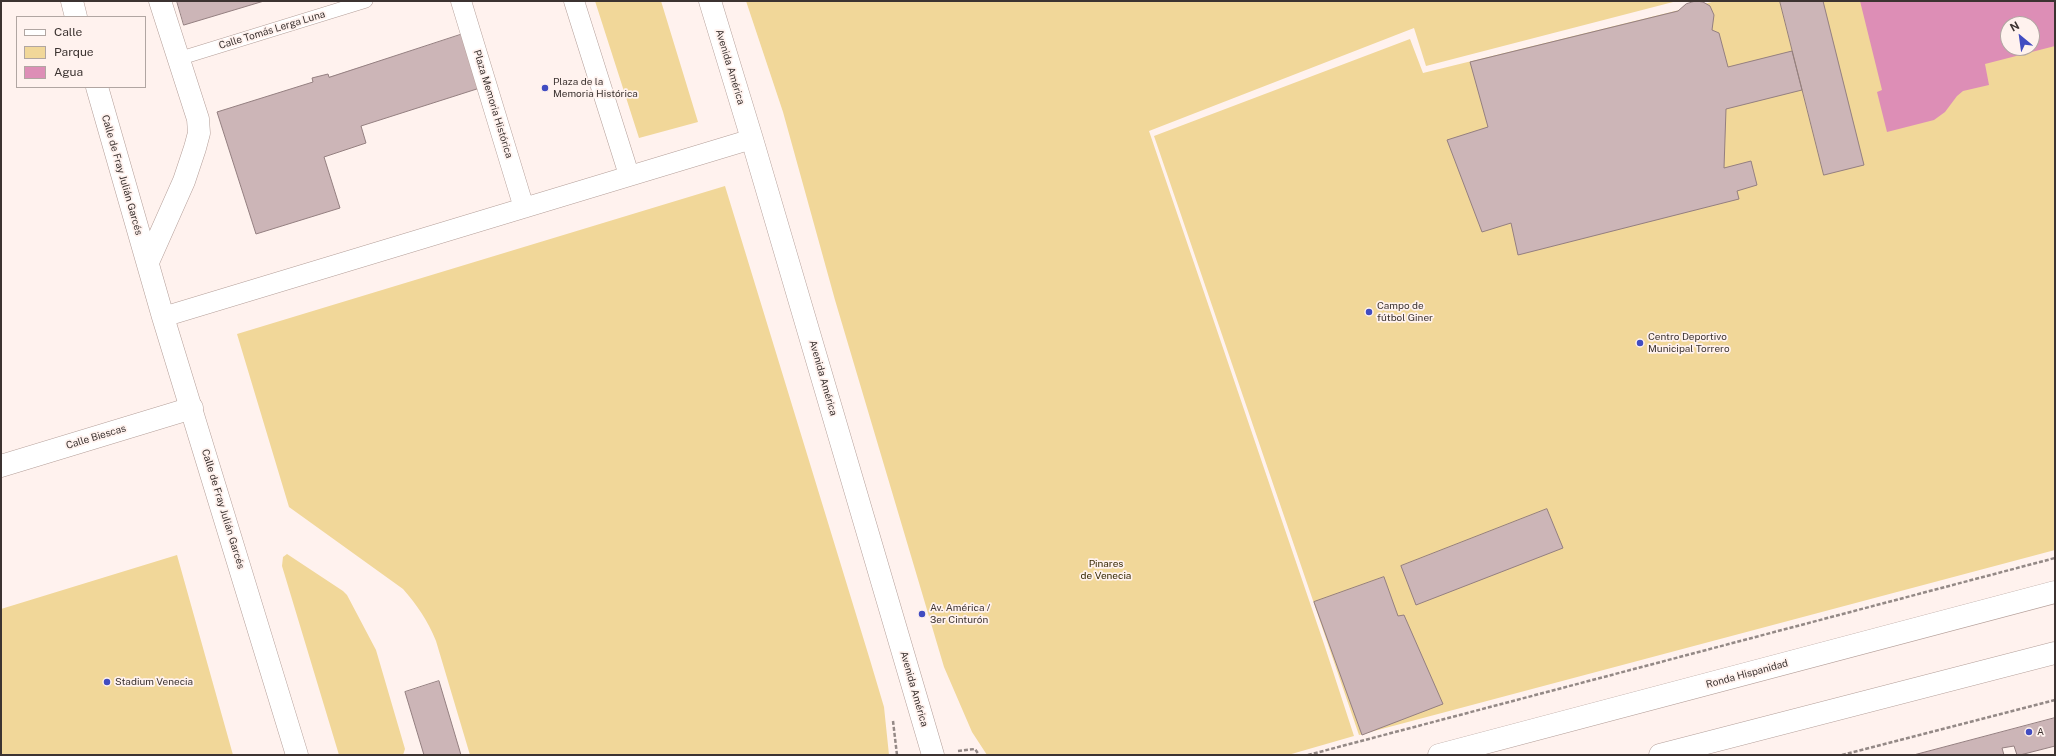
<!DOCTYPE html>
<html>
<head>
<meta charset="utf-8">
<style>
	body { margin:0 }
	#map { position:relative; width:2056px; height:756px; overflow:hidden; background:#fff2ee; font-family:"Public Sans",sans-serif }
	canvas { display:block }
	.frame { position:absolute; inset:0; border:2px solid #3c3331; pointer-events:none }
	.legend { position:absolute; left:16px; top:16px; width:130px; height:72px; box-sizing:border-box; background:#fff2ee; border:1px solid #b1a6a2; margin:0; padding:5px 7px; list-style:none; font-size:12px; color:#3c3331 }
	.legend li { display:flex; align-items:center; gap:8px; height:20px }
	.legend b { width:20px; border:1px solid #b1a6a2 }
	.north { position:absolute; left:2000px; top:16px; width:40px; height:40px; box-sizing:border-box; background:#fff2ee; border:1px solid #b1a6a2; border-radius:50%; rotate:331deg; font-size:11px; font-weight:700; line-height:16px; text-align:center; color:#3c3331 }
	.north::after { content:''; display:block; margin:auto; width:14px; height:18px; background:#414cc1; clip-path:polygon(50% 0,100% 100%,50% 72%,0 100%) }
</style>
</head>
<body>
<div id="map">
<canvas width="2056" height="756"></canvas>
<div class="frame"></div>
<ul class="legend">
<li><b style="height:5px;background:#fff"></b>Calle</li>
<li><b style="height:11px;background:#f1d799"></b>Parque</li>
<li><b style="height:11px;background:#dd8eb6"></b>Agua</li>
</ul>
<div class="north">N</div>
</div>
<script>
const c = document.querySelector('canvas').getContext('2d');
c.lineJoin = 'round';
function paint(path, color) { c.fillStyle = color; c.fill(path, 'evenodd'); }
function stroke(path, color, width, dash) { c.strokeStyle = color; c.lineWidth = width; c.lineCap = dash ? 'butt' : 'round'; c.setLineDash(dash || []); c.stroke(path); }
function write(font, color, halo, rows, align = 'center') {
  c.font = font + ' "Public Sans",sans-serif'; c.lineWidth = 3.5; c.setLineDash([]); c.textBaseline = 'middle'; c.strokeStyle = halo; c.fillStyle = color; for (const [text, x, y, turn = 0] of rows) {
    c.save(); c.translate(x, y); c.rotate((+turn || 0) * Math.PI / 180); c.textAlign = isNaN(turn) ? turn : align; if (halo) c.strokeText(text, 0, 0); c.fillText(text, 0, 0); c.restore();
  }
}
paint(new Path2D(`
	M595,1H661L698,122L639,138Z
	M746,1H1677L1426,66L1414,28L1149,131L1325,647L1354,736L1288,755H987L972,732L944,667L835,300L783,112Z
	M1716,1H2055V550L1359,735L1154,136L1410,39L1423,73ZM2008,24H2032V48H2008Z
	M725,186L870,660L884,707L889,755H470L436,641C428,621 417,605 403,589L289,507L237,334Z
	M287,554L343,591L347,595L376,650L405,749L403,755H339L282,566L283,557Z
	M177,555L233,755H1V609Z`), '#f1d799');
paint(new Path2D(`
	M1860,1H2055V46L1985,64L1989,85L1963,91L1957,96L1945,112L1934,120L1887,132L1877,92L1882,90ZM2008,24H2032V48H2008Z`), '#dd8eb6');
const building = new Path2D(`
	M177,1H264L184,25Z
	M1696,1L1703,2L1710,6L1714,15L1712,30L1719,33L1728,67L1792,51L1802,90L1726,109L1724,168L1751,161L1757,185L1737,191L1739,199L1518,255L1511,223L1482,232L1447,140L1488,127L1470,62L1678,11L1686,4Z
	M1780,1H1823L1864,165L1824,175Z
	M466,33L483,87L361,126L366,143L324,157L340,208L256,234L217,112L313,82L312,78L328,74L329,77Z
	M1547,509L1563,548L1416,605L1401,566Z
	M1384,577L1398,616L1404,615L1443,704L1362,735L1314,602Z
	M439,681L461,755H424L405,692Z
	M2055,718V746L2020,755H2017L2014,746L2002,748L2004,755H1914Z`);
paint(building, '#ccb5b7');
stroke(building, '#947f80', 1);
const service = new Path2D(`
	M178,59L366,1`);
const pedestrian = new Path2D(`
	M461,1L524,208
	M574,1L629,175
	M163,317L752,139`);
const minor = new Path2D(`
	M148,262L184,181L195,148L199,133L198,119L160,1
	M1,466L192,408`);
const primary = new Path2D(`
	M72,1L76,17
	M710,1L752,139L933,755
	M97,87L163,317L297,755`);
const trunk = new Path2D(`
	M1439,755L2055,592
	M1660,755L2055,653`);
stroke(service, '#b49f99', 14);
stroke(pedestrian, '#b49f99', 21);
stroke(minor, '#b49f99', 23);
stroke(primary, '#b49f99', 23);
stroke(trunk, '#b49f99', 23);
stroke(new Path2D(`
	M893,721L897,755
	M958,751L975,749L979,755
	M1308,755L2055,558
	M1842,755L2055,700`), '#948986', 2.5, [4, 2]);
stroke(service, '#fff', 13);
stroke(pedestrian, '#fff', 20);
stroke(minor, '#fff', 22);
stroke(primary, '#fff', 22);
stroke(trunk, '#fff', 22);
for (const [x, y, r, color] of [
	[545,88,4,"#414cc1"],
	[1369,312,4,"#414cc1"],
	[1640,343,4,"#414cc1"],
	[922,614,4,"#414cc1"],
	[107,682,4,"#414cc1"],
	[2029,732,4,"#414cc1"]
]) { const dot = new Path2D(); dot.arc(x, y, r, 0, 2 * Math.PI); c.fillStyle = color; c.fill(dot); stroke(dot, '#fff2ee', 1.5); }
write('10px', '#3c3331', '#fff2ee', [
	["Calle Tomás Lerga Luna",272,30,-17],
	["Avenida América",730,67,73],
	["Plaza Memoria Histórica",493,104,73],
	["Calle de Fray Julián Garcés",122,175,74],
	["Avenida América",823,378,74],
	["Calle Biescas",96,437,-17],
	["Calle de Fray Julián Garcés",223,509,73],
	["Ronda Hispanidad",1747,674,-15],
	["Avenida América",914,689,74]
]);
write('10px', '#3c3331', '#fff2ee', [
	["Plaza de la",553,82],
	["Memoria Histórica",553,94],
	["Campo de",1377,306],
	["fútbol Giner",1377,318],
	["Centro Deportivo",1648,337],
	["Municipal Torrero",1648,349],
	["Av. América /",930,608],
	["3er Cinturón",930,620],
	["Stadium Venecia",115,682],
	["A",2037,732]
], 'left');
write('10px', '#372a05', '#fff2ee', [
	["Pinares",1106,564],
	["de Venecia",1106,576]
]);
</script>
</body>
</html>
